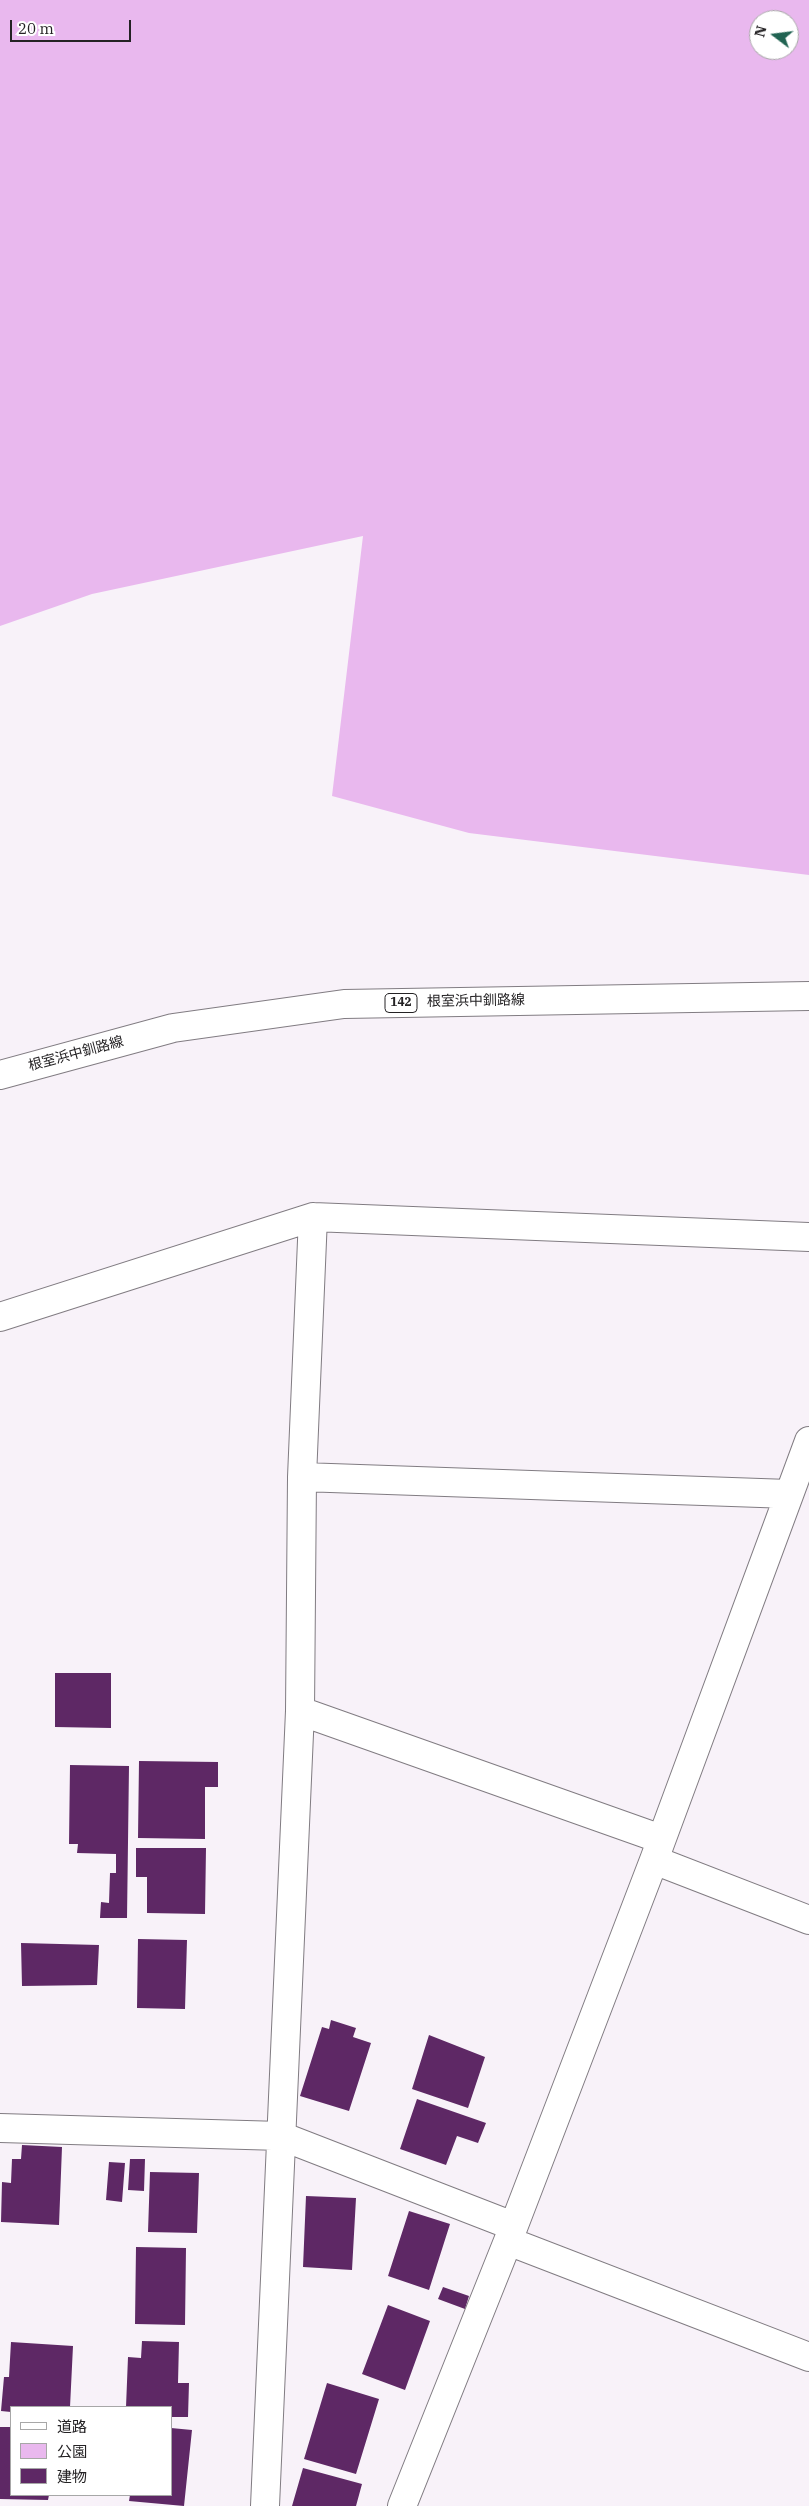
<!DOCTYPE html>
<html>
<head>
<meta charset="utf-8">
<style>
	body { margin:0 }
	#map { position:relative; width:809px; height:2506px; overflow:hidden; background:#f8f2f9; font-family:"IBM Plex Serif","Noto Sans JP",serif }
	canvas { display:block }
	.legend { position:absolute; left:10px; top:2406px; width:162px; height:90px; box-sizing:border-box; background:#fff; border:1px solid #a7a7a7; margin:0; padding:6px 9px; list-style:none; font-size:15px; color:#242224 }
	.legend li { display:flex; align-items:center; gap:10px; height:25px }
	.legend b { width:25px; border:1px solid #a7a7a7 }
	.north { position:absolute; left:749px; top:10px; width:50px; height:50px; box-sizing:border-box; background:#fff; border:1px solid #a7a7a7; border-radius:50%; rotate:285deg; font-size:14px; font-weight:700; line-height:20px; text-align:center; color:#242224 }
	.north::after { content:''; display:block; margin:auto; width:18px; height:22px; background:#216352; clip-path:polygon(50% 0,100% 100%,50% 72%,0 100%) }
	.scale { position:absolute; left:10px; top:20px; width:121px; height:22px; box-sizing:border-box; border:2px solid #242224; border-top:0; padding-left:6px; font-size:15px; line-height:18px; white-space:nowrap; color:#242224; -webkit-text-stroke:4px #fff; paint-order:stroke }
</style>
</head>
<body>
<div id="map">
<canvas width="809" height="2506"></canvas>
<ul class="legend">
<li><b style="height:6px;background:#fff"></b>道路</li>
<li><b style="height:14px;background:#e9b8ee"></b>公園</li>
<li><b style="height:14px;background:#5e2865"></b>建物</li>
</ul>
<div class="north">N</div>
<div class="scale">20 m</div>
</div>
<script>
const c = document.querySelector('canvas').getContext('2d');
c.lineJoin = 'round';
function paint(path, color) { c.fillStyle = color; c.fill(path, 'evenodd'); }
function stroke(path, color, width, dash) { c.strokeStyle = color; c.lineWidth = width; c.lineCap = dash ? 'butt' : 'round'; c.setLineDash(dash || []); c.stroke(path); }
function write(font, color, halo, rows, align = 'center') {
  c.font = font + ' "IBM Plex Serif","Noto Sans JP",serif'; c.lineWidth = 5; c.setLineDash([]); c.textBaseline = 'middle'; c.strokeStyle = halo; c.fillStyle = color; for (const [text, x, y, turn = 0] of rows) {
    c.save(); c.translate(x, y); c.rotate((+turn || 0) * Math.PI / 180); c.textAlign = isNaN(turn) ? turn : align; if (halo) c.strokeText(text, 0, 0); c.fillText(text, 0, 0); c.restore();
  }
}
paint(new Path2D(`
	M0,0H809V875L469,833L332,796L363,536L92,594L0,626ZM759,20H789V50H759Z`), '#e9b8ee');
paint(new Path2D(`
	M55,1673H111V1728L55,1727Z
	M139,1761L218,1762V1787H205V1839L138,1838Z
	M70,1765L129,1766L127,1918H100L101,1902L109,1903L110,1873H116V1854L77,1853L78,1844H69Z
	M136,1848H206L205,1914L147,1913V1877H136Z
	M138,1939L187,1940L185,2009L137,2008Z
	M21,1943L99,1945L97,1985L22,1986Z
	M331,2020L356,2028L353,2037L371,2043L349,2111L300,2096L322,2027L329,2029Z
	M429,2035L485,2057L468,2108L412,2089Z
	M417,2099L486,2123L478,2143L457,2136L446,2165L400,2149Z
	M22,2145L62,2147L59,2225L1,2222L2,2182L11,2183L12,2159H21Z
	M130,2159H145L144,2191L128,2190Z
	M109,2162L125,2163L122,2202L106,2200Z
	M150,2172L199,2173L197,2233L148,2232Z
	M306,2196L356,2198L352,2270L303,2267Z
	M409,2211L450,2224L429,2290L388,2276Z
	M136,2247L186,2248L185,2325L135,2324Z
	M443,2287L469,2296L465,2309L438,2299Z
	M388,2305L430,2321L405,2390L362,2374Z
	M142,2341L179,2342L178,2383H189L188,2417H171V2407H126L128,2357L141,2358Z
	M11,2342L73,2346L70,2407H11V2412L1,2411L4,2377H9Z
	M327,2383L379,2399L356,2474L304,2459Z
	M0,2427H11V2495H49L48,2500L0,2499Z
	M171,2428L192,2430L184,2506L129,2501L130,2495H171Z
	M303,2468L362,2484L356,2506H292Z`), '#5e2865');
const street = new Path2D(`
	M0,1317L313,1217L809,1237
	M302,1477L789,1494
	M300,1711L661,1839
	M654,1860L809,1920
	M0,2128L281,2136L513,2226
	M508,2241L809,2357
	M265,2506L300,1711L302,1477L313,1217
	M402,2506L508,2241L654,1860L809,1441`);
const primary = new Path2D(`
	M0,1075L173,1028L344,1004L809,996`);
stroke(street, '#817c82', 30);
stroke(primary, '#817c82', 30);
stroke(street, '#fff', 28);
stroke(primary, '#fff', 28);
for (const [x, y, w] of [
	[401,1003,32]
]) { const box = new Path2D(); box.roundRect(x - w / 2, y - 9.5, w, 19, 4); c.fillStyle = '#fff'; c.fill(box); stroke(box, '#242224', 1); }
write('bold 12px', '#242224', null, [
	["142",401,1003]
]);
write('14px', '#242224', '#fff', [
	["根室浜中釧路線",476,1001,-1],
	["根室浜中釧路線",76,1054,-15]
]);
</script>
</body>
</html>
